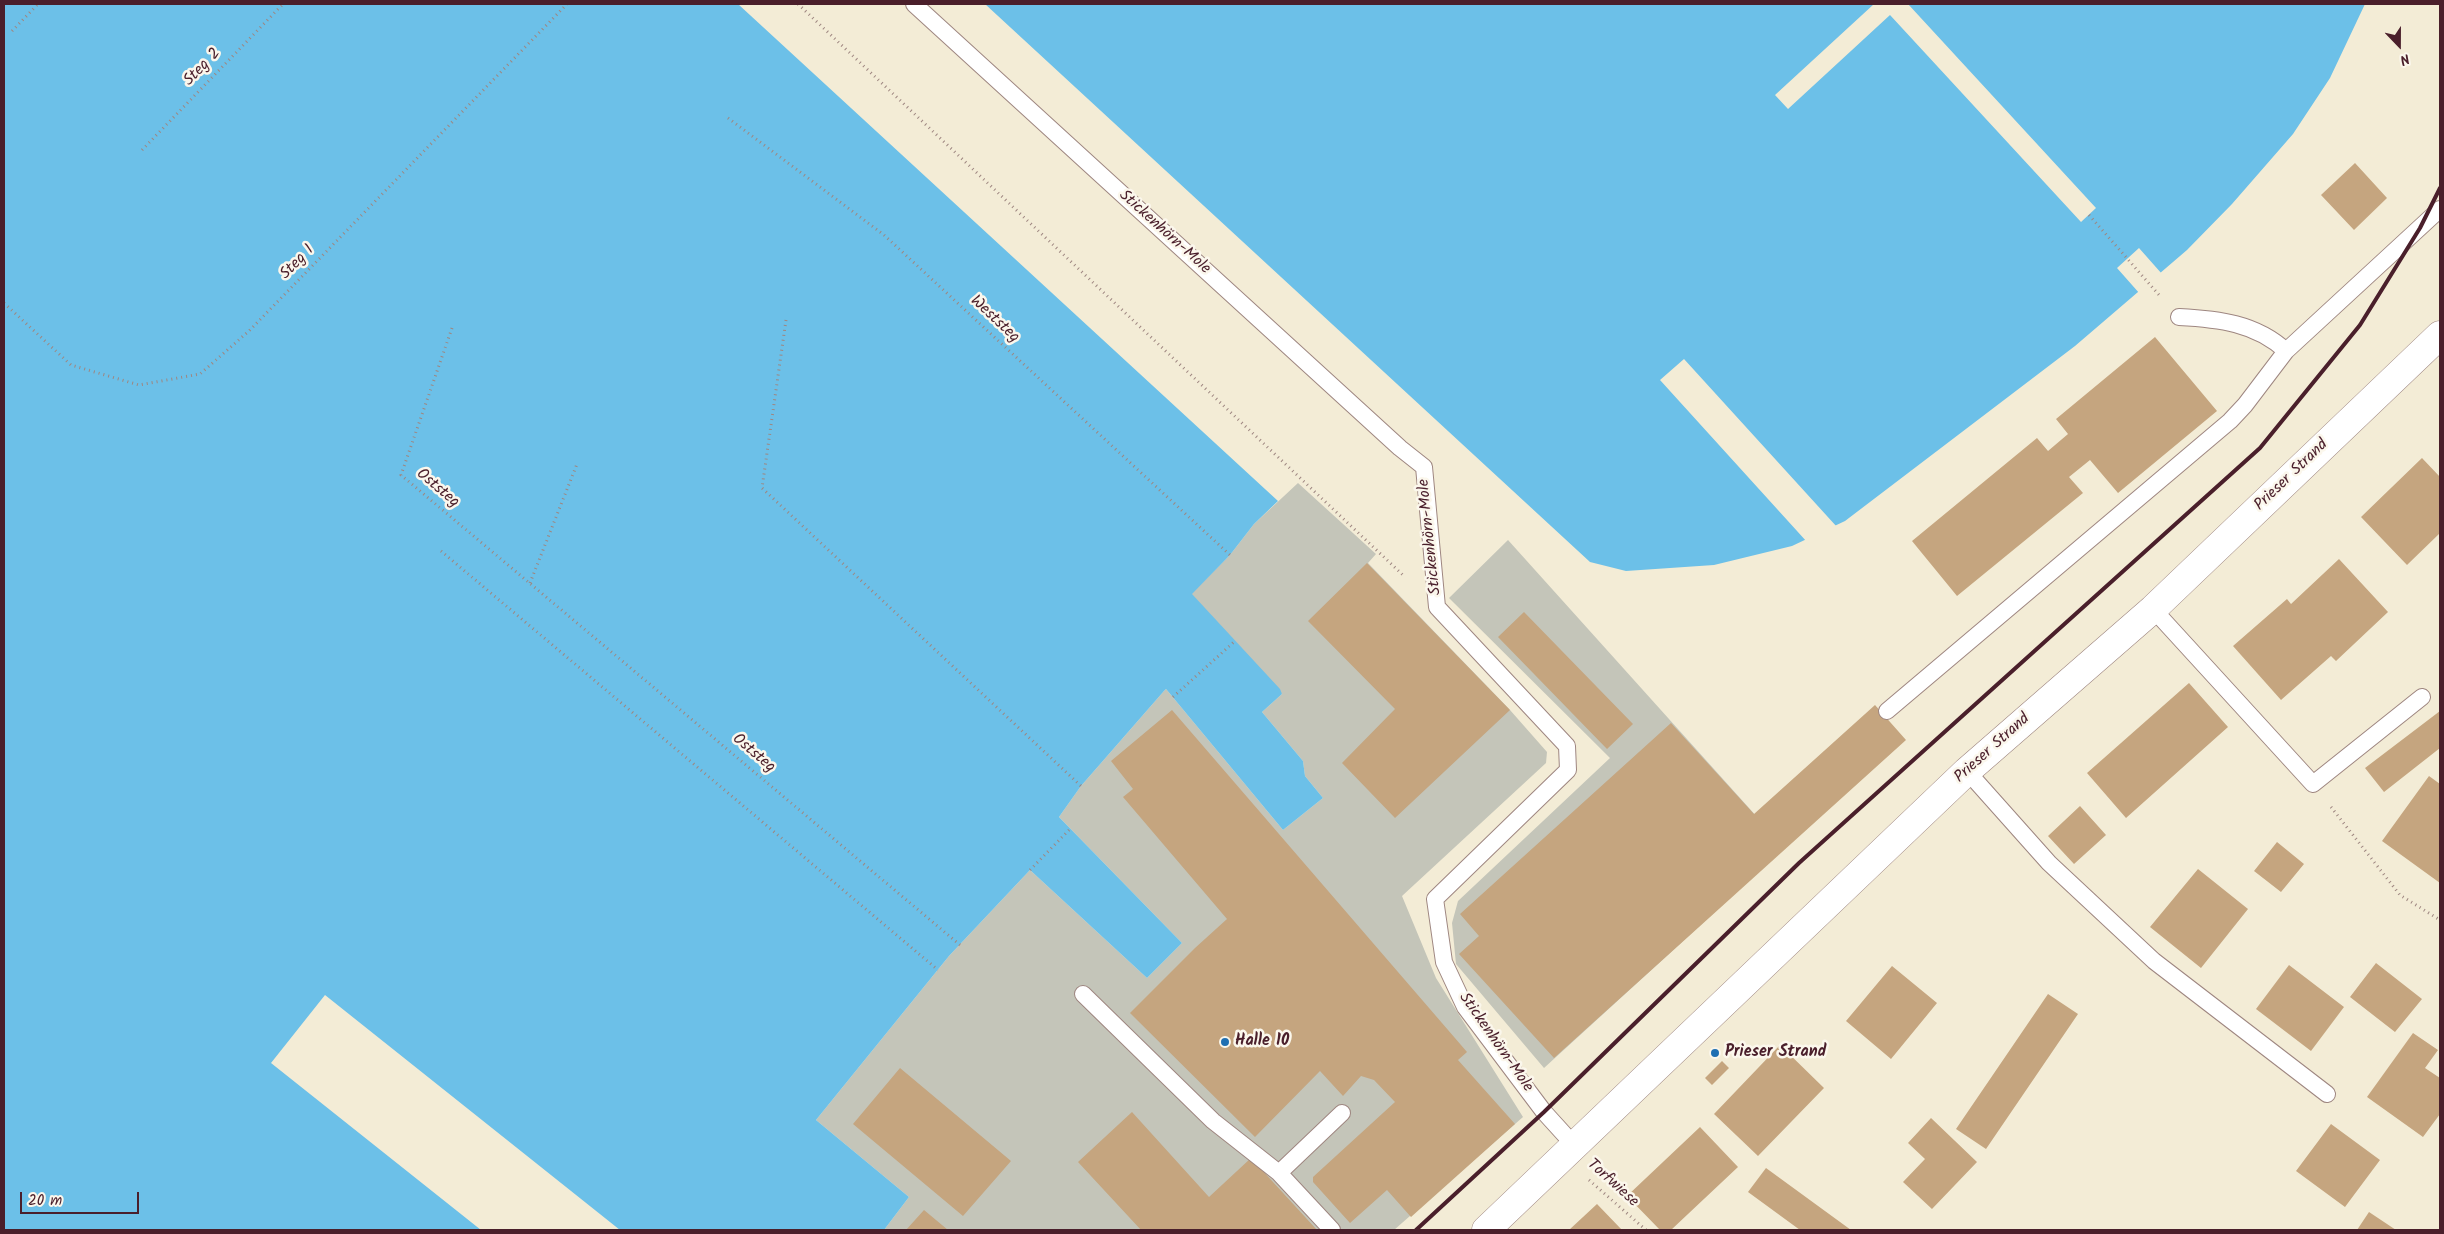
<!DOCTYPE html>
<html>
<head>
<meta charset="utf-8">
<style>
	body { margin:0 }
	#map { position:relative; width:2444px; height:1234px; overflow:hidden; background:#f3ecd6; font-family:Kalam,sans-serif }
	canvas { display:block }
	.frame { position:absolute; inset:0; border:5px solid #4a1f2b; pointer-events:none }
	.north { position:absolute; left:2374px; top:20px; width:50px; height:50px; -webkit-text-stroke:4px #fbf7ec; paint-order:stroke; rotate:158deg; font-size:14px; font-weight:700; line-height:20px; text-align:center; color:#4a1f2b }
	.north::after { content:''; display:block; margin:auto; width:18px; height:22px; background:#4a1f2b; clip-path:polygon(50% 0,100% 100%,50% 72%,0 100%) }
	.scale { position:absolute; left:20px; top:1192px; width:119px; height:22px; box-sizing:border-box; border:2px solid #4a1f2b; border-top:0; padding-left:6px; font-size:15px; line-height:18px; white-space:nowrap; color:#4a1f2b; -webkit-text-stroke:4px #fbf7ec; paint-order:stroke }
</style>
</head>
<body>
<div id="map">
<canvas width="2444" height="1234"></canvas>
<div class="frame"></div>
<div class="north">N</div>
<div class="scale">20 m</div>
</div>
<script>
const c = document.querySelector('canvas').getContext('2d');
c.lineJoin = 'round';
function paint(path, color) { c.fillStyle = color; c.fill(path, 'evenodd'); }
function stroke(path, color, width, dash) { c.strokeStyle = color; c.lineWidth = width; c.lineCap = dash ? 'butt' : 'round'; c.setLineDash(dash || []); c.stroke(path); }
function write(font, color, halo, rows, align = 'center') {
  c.font = font + ' Kalam,sans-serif'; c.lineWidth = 5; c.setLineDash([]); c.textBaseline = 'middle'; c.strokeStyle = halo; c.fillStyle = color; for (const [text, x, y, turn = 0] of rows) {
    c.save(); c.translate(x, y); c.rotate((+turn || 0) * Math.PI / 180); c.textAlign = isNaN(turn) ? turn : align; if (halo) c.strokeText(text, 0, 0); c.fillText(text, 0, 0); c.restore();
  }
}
paint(new Path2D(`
	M1298,483L1376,554L1368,563L1510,710L1547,752L1546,763L1402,896L1436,978L1523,1117L1394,1230H884L909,1197L816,1120L949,956L1030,870L1147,978L1182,943L1059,817L1081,786L1164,691L1166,689L1283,830L1323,798L1305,776L1303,761L1262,712L1282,694L1191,594L1230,555L1254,524Z
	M1508,540L1785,848L1544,1068L1456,964L1452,923L1458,901L1610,758L1449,598Z`), '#c4c5b9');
paint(new Path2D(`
	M4,4H738L1278,501L1254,524L1230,555L1192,594L1280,689L1282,694L1262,712L1303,761L1305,776L1323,798L1283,830L1166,689L1164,691L1081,786L1059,817L1182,943L1147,978L1030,870L949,956L816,1120L909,1197L884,1230H4Z
	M985,4H2365L2330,78L2293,134L2232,204L2187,250L2075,346L1845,521L1792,546L1714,565L1626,571L1590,562Z`), '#6cc0e8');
paint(new Path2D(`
	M1874,4H1908L2096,208L2081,222L1890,15L1788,109L1775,95Z
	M2139,248L2162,274L2140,294L2117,268Z
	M1684,359L1837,527L1807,542L1660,380Z
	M325,995L620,1230H481L271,1063Z`), '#f3ecd6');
paint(new Path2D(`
	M2355,163L2387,198L2354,230L2321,195Z
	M2155,337L2217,411L2118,493L2090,460L2069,477L2083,493L1957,596L1912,541L2037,438L2048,451L2068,434L2056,419Z
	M2422,458L2440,477V533L2407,565L2361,517Z
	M2339,559L2388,612L2336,661L2331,656L2281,700L2233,646L2287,599L2291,604Z
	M1367,563L1510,710L1395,818L1342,763L1395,709L1308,621Z
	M1524,612L1633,724L1607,749L1498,637Z
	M2189,683L2228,727L2126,818L2087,773Z
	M1875,705L1906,740L1554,1058L1459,954L1479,936L1460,914L1671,723L1754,814Z
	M1172,710L1467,1052L1458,1060L1515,1124L1411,1217L1387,1190L1350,1223L1313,1182V1177L1395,1102L1374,1080L1361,1076L1343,1096L1320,1071L1255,1137L1130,1013L1195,948L1227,919L1123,797L1133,789L1111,761Z
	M2440,711V748L2384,792L2365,768Z
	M2429,776L2440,784V883L2382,841Z
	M2080,806L2106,835L2074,864L2048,836Z
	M2277,842L2304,864L2281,892L2254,871Z
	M2198,869L2248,909L2201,968L2150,927Z
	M2376,963L2422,999L2395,1032L2350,997Z
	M2289,965L2344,1007L2311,1051L2256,1009Z
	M1892,966L1937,1003L1891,1059L1846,1021Z
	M2048,994L2078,1014L1986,1149L1956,1129Z
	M2413,1033L2438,1050L2425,1068L2440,1078V1114L2423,1137L2367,1097Z
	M1780,1045L1824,1088L1758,1156L1714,1114Z
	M1722,1061L1729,1068L1712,1085L1705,1078Z
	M900,1068L1011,1161L963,1216L853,1124Z
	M1132,1112L1209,1197L1251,1158L1317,1230H1141L1078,1162Z
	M1931,1118L1977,1162L1932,1209L1903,1182L1925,1159L1908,1143Z
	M2331,1124L2380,1160L2345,1207L2296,1171Z
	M1700,1127L1738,1167L1671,1230H1660L1627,1196Z
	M1766,1168L1851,1230H1800L1748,1192Z
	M1597,1204L1622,1230H1569Z
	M924,1210L948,1230H906Z
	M2369,1212L2396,1230H2357Z`), '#c5a57f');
const service = new Path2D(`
	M914,4L1400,448L1424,467L1437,607L1567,746L1568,770L1435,899L1444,962L1465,1007L1544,1112L1574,1145
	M2179,317C2218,319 2256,323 2286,351
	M2153,609L2313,784L2422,697
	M1887,711L2230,421L2245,405L2286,351L2440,209
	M1967,771L2049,863L2154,961L2327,1094
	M1083,994L1213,1121L1279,1173
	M1332,1230L1279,1173L1342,1113`);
const tertiary = new Path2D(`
	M1486,1230L1967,771L2153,609L2440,335`);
stroke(service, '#9e8680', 18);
stroke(tertiary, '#9e8680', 29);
stroke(new Path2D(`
	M798,4L1404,576
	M12,31L38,4
	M728,118L884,235L1230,555
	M142,150L283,4
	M2089,215L2160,296
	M4,303L71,365L139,385L200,374L249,331L567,4
	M786,320L762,488L1081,786
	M452,328L401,475L960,945
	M441,551L938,970
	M530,583L577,464
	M1173,697L1235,641
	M2331,807L2400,895L2440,920
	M1030,870L1071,828
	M1589,1180L1646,1230`), '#9e8680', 3, [1, 4]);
stroke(service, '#fff', 16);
stroke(tertiary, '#fff', 28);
stroke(new Path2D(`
	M1416,1230L1544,1112L1799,863L2260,448L2360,325L2420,228L2440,188`), '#4a1f2b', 4);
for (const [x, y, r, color] of [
	[1225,1042,5,"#1f6fb2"],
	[1715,1053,5,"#1f6fb2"]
]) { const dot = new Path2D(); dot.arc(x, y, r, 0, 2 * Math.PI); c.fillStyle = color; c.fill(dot); stroke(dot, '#fbf7ec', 2); }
write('16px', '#4a1f2b', '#fbf7ec', [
	["Steg 2",203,68,-46],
	["Stickenhörn-Mole",1164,233,42],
	["Steg 1",298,263,-46],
	["Weststeg",994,320,43],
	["Prieser Strand",2292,476,-44],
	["Oststeg",437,489,40],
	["Stickenhörn-Mole",1431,537,-96],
	["Prieser Strand",1993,749,-42],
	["Oststeg",753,754,40],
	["Stickenhörn-Mole",1495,1043,55],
	["Torfwiese",1612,1184,42]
]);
write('bold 16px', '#4a1f2b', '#fbf7ec', [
	["Halle 10",1235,1042],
	["Prieser Strand",1725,1053]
], 'left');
</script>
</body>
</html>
